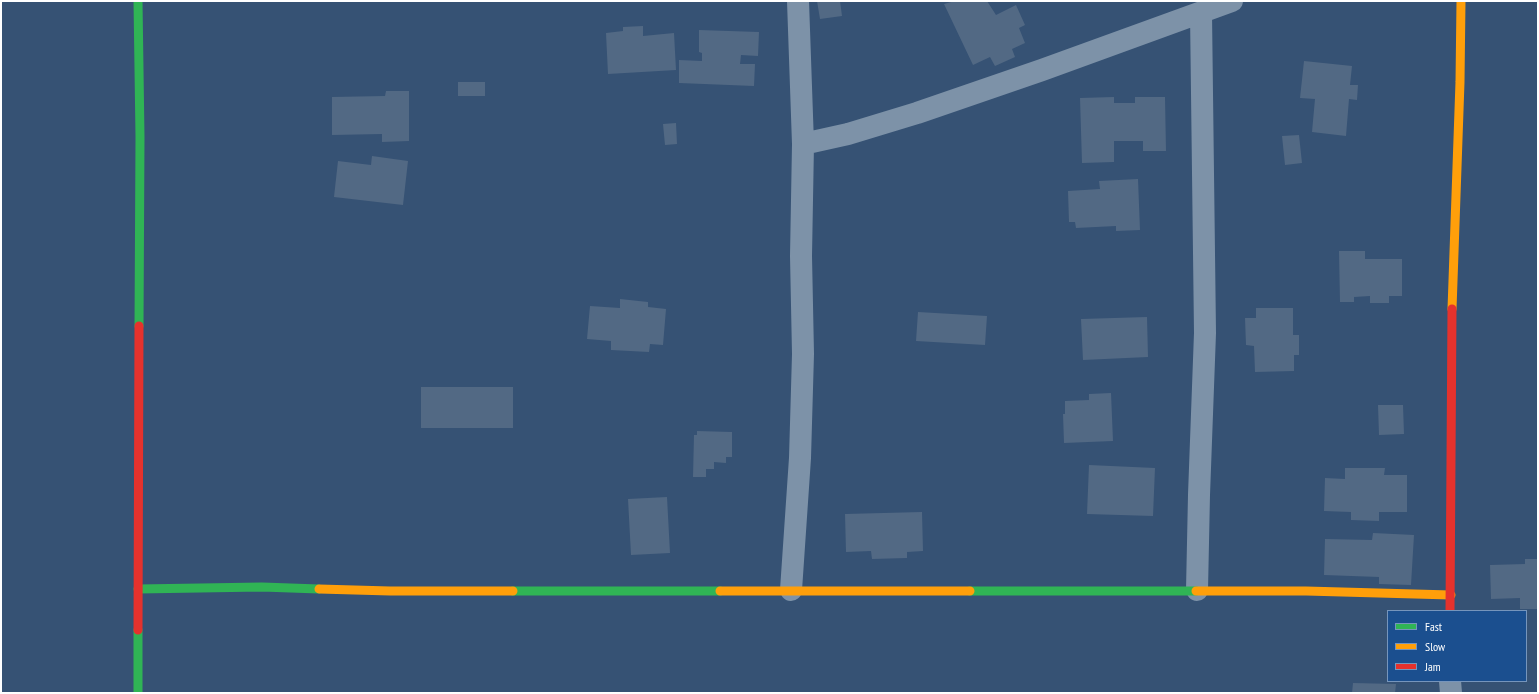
<!DOCTYPE html>
<html>
<head>
<meta charset="utf-8">
<style>
	body { margin:0 }
	#map { position:relative; width:1539px; height:694px; overflow:hidden; background:#365274; font-family:"PT Sans Narrow",sans-serif }
	canvas { display:block }
	.frame { position:absolute; inset:0; border:2px solid #fff; pointer-events:none }
	.legend { position:absolute; left:1387px; top:610px; width:140px; height:72px; box-sizing:border-box; background:#1b4f8f; border:1px solid #7695bc; margin:0; padding:5px 7px; list-style:none; font-size:12px; color:#fff }
	.legend li { display:flex; align-items:center; gap:8px; height:20px }
	.legend b { width:20px; border:1px solid #7695bc }
</style>
</head>
<body>
<div id="map">
<canvas width="1539" height="694"></canvas>
<div class="frame"></div>
<ul class="legend">
<li><b style="height:5px;background:#30b455"></b>Fast</li>
<li><b style="height:5px;background:#ff9f0a"></b>Slow</li>
<li><b style="height:5px;background:#e5322d"></b>Jam</li>
</ul>
</div>
<script>
const c = document.querySelector('canvas').getContext('2d');
c.lineJoin = 'round';
function paint(path, color) { c.fillStyle = color; c.fill(path, 'evenodd'); }
function stroke(path, color, width, dash) { c.strokeStyle = color; c.lineWidth = width; c.lineCap = dash ? 'butt' : 'round'; c.setLineDash(dash || []); c.stroke(path); }
paint(new Path2D(`
	M817,1H840L842,16L820,19Z
	M955,1H987L996,15L1016,5L1025,25L1019,28L1025,43L1012,49L1015,57L995,66L990,57L973,65L944,4Z
	M643,26V36L674,33L676,70L608,74L606,33L623,31V27Z
	M699,30L759,32L758,56L741,55L740,64H755L754,86L679,83V60L702,61V53L699,52Z
	M1304,61L1352,66L1350,85H1358L1357,100L1349,99L1346,136L1312,132L1315,99L1300,98Z
	M458,82H485V96H458Z
	M386,91H409V141L382,142V134L332,135V97L385,96Z
	M1114,97V103H1135V97H1165L1166,151H1143V141H1114V162L1082,163L1080,98Z
	M676,123L677,144L665,145L663,124Z
	M1299,135L1302,163L1285,165L1282,136Z
	M372,156L408,161L403,205L334,197L338,161L371,165Z
	M1138,179L1140,230L1116,231V226L1076,228L1075,222H1069L1068,191L1100,189L1099,181Z
	M1339,251H1365V259H1402V296H1389V303H1370V296L1354,297V302H1340Z
	M620,299L648,302V307L666,309L663,345L650,344L649,352L611,350V341L587,339L590,306L620,308Z
	M1256,308H1293V335H1299V355H1294V371L1255,372L1254,346L1246,345L1245,318H1256Z
	M918,312L987,316L985,345L916,341Z
	M1147,317L1148,357L1083,360L1081,319Z
	M421,387H513V428H421Z
	M1111,393L1113,441L1064,443L1063,414H1065V401L1089,400V394Z
	M1378,405H1403L1404,434L1379,435Z
	M697,431L732,432V457H726V463L714,462V469H706V477H693L694,435H697Z
	M1089,465L1155,468L1153,516L1087,514Z
	M1345,468H1385L1384,475H1407V512H1379V521L1351,520V512L1324,511L1325,478L1345,479Z
	M667,497L670,553L631,555L628,499Z
	M922,512L923,551L907,552V558L872,559L871,551L846,552L845,514Z
	M1373,533L1414,535L1411,585L1379,584V577L1324,575L1325,539L1372,540Z
	M1525,559H1538V609H1520V598L1491,599L1490,565L1525,564Z
	M1353,683L1396,684L1395,693H1352Z`), '#526984');
stroke(new Path2D(`
	M803,144L848,134L917,113L1042,70L1232,1
	M791,590L800,458L803,354L801,256L803,144L798,1
	M1197,590L1199,495L1205,333L1201,13
	M1450,681L1451,693`), '#7d92a8', 22);
stroke(new Path2D(`
	M138,1L140,137L139,326
	M138,589L262,587L319,589
	M513,591H720
	M970,591H1196
	M138,693V630`), '#30b455', 9);
stroke(new Path2D(`
	M1452,309L1460,82L1461,1
	M319,589L390,591H513
	M720,591H970
	M1196,591H1306L1451,595`), '#ff9f0a', 9);
stroke(new Path2D(`
	M1450,611L1452,309
	M138,630L139,326`), '#e5322d', 9);
</script>
</body>
</html>
